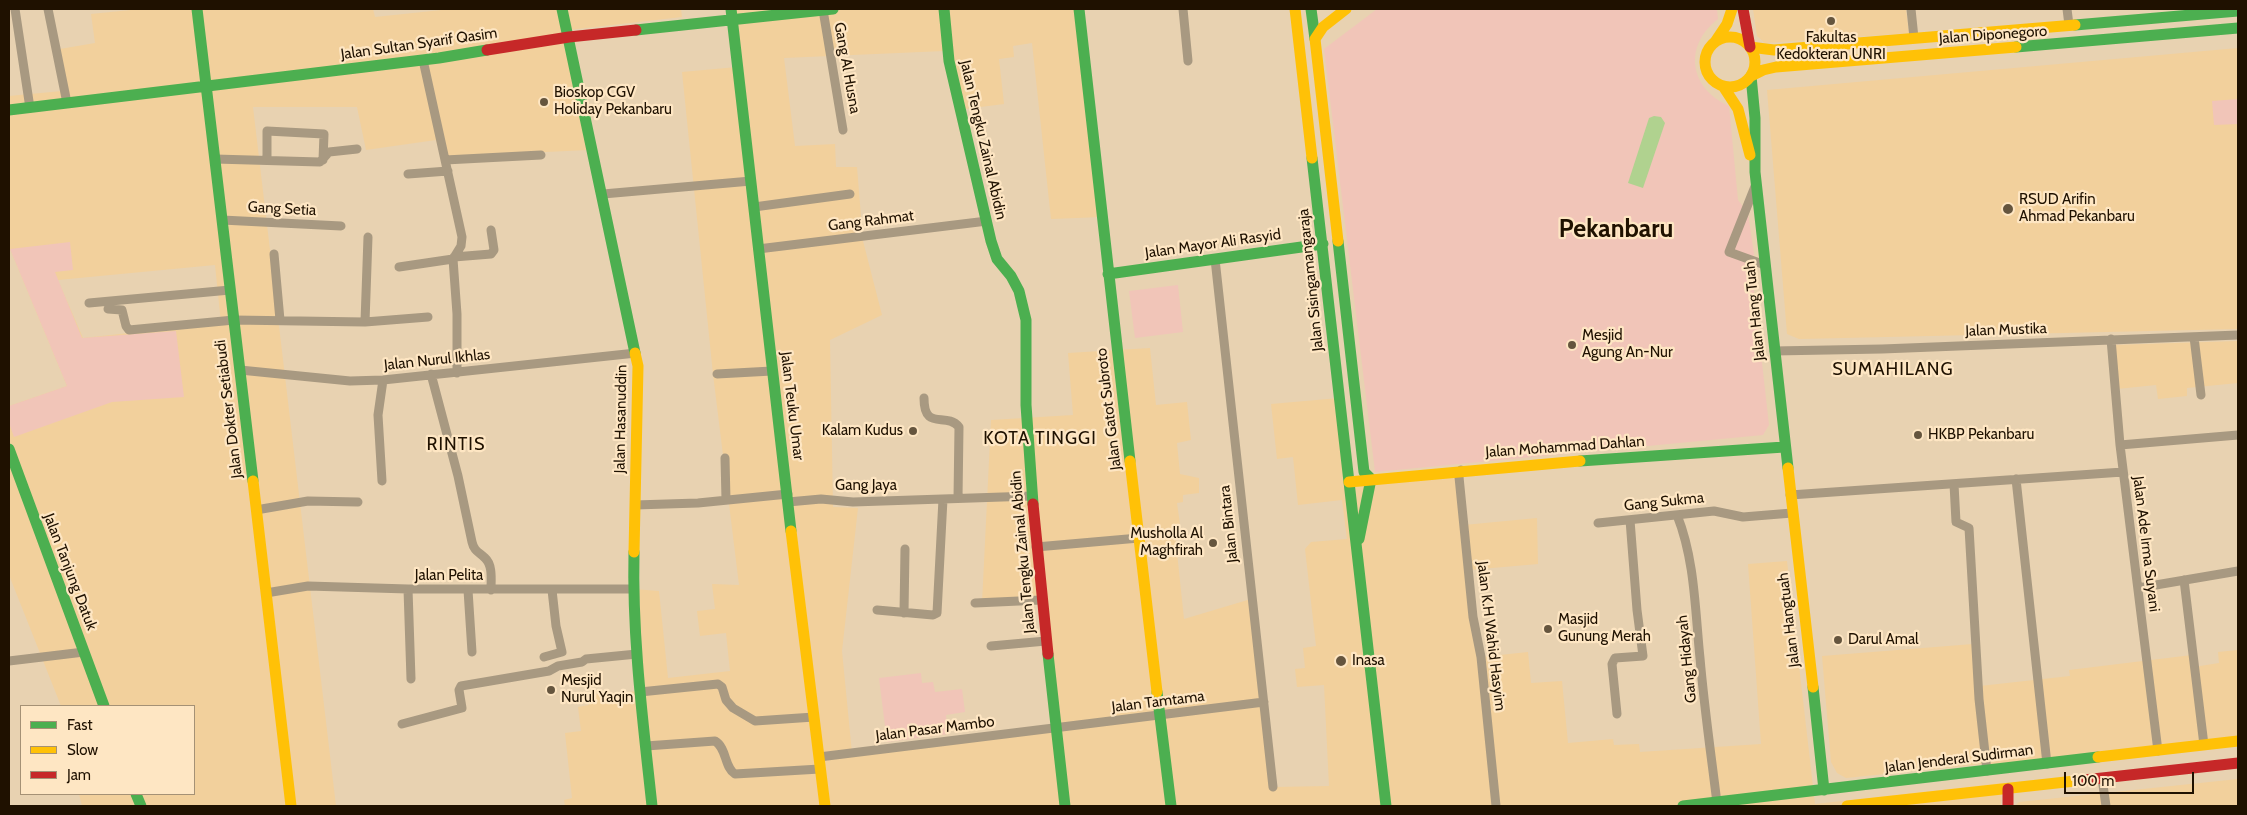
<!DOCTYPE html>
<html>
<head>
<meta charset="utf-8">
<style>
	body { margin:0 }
	#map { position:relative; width:2247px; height:815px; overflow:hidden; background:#e8d2b1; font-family:Cabin,sans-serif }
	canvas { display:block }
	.frame { position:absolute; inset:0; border:10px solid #1f1100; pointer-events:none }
	.legend { position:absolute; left:20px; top:705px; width:175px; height:90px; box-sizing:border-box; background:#fee6c3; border:1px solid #a59175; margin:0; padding:6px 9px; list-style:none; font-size:15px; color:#1f1100 }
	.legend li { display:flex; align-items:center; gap:10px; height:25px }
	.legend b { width:25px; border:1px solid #a59175 }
	.scale { position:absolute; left:2064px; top:772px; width:130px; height:22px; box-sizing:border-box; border:2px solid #1f1100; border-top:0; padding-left:6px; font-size:15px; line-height:18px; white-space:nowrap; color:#1f1100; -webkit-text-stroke:4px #fee6c3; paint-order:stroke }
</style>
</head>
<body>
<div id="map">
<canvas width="2247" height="815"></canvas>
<div class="frame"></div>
<ul class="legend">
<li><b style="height:6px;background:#4caf50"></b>Fast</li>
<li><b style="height:6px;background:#ffc107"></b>Slow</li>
<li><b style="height:6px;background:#c62828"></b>Jam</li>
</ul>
<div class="scale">100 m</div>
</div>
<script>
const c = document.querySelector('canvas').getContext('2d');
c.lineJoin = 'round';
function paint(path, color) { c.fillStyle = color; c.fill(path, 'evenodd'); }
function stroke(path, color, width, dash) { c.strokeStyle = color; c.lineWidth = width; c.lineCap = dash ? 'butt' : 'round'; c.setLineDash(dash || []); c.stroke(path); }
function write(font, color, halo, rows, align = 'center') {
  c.font = font + ' Cabin,sans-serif'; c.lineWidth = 4.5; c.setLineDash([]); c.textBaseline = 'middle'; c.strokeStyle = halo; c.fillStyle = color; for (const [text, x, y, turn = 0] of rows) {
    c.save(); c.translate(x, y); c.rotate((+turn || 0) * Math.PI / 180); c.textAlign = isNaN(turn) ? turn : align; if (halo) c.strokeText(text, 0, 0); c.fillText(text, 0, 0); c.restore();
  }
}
paint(new Path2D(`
	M141,9H373L375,17L451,9H557L588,150L441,157L436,140L366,150L357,107H253L336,806H82L79,794H194V706H61L9,575V406L67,386L10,249L9,96L62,91L54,50L95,43L91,14ZM215,265L221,323L83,338L58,280Z
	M566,9H681L682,17L569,30Z
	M728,9H1077L1101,217L1051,219L1032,43L1013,46L1014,57L999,59L1004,104L957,110L944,51L784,58L795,146L835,144L836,167H857L863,241L882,315L830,340L833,507L858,508L842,651L852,753L1055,728L1041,600L982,603L991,420L1073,415L1068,353L1150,348L1156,405L1187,402L1191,440L1177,443L1180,474L1199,478V493L1183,495V502L1177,503L1180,524H1174L1184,619L1251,599L1275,787L1329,786L1324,685L1297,687L1295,669L1305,668L1303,648L1316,646L1305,549L1311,542L1347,539L1342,500L1298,505L1293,457L1277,459L1271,404L1339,398L1349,482L1461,470L1464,525L1537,518L1538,564L1469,570L1481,657L1528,652L1531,683L1562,681L1568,743L1613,739L1614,745L1639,744L1640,752L1761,744L1748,564L1787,561L1815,804L2002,783L2001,806H565L564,800L572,798L565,733L581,731L578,707L589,705V695L640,691L633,589L659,591L668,678L730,671L726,633L700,636L697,611L715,609L712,584L739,585L713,374L682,72L737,67Z
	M1753,9H1906L1909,33L1765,43L1757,36Z
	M2238,48V329L1799,339L1787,334L1767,90Z
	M2238,341V383L2187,388V396L2158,399L2156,385L2117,389L2113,345Z
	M1973,644L1982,764L1846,778L1837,773L1831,762L1822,656Z
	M2238,650V742L1988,766L1980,686L2070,676L2069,670L2192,655L2194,667L2219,663L2218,652Z
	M2238,779V806H2015L2019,802Z`), '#f2d09c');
paint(new Path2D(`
	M1377,9H1717L1718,19C1683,46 1689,88 1729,106L1738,200L1748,213L1754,254L1751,265L1769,425L1763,435L1375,472L1324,49Z
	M2238,99V124L2214,125L2212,101Z
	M70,242L73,270L55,272L82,338L176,331L184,397L112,402L14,437L9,423V406L67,386L10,249Z
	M1178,285L1183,332L1135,338L1129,291Z
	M921,673L922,683L933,682L935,692L962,689L965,712L946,715L948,734L887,742L879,678Z`), '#f1c5b8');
paint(new Path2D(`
	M1654,116L1661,117L1665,123L1643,188L1628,183L1649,118Z`), '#b0d28f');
stroke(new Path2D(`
	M15,9L30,108
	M48,9L67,103
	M1183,9L1188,61
	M1911,9L1914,38
	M2067,9L2069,25
	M823,10L843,130
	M423,60L462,237L461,246L453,259L457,314V373
	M215,159L320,162L329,152L357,149
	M267,160V131L324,134L323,160
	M445,160L541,155
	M408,174L448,171
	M1756,184L1729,252L1765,265
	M603,194L751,181
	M754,207L850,194
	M222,220L341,226
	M758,249L987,221
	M274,254L280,320
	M454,257L491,254L494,250L491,230
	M1215,259L1273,787
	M399,267L453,259
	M89,303L230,290
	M108,309L122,310L126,326L129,330L234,320L365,322L428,317
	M365,322L368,237
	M2194,337L2201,395
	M2111,339L2120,445L2158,751
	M1774,351L1882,349L2238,335
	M240,370L350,381L383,380L636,353
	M431,374L458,476L472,542C474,551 479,552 485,558C493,565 491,580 491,590
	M717,374L772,371
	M924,398C924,432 946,411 959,427L958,498
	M2120,445L2238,435
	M725,458L726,500
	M1461,470L1459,477L1473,617L1481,657L1496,806
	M2016,479L2047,764
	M382,481L378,415L383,380
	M1954,484L1956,522L1969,528L1979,699L1987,771
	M1790,495L2123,472
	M788,502L821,499L853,502L1032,496
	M635,505L698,503L788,494
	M256,510L308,501L358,502
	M1677,515C1695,560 1695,610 1700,658C1704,706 1711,754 1717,803
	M1598,523L1714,511L1743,517L1792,513
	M1036,547L1139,538
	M2184,580L2204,745
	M2138,588L2238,571
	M408,589L411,679
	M468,590L472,652
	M266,593L308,586L408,589H633
	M975,603L1041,600
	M877,610L933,615L937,613L943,499
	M904,613L905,549
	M991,646L1046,641
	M544,657L562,652L556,626L552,590
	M9,661L84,652
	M640,692L718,684L722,687L726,700L733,708L755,721L814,717
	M1617,714L1612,664L1615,658L1643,656L1637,610L1630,520
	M402,724L462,708L459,690L461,686L549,671L558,666L582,662L586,659L637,654
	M646,746L715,741C727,748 724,767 735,774L820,769
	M819,757L1264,702
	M2102,778L2106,806`), '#a89981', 9);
stroke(new Path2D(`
	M197,9L253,481
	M562,9L635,353
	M731,9L791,531
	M944,9L949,61L991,241L997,259L1011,276L1019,291L1026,320V405L1033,504
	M1079,9L1130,461
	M1311,9L1315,39
	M2075,25L2238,11
	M636,30L833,9
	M2016,47L2238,28
	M1751,76L1755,118V172L1788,468
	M9,110L439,58L487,50
	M1312,158L1386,806
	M1338,241L1364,472L1371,479L1359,539
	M1108,274L1323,244
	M9,449L104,706
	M1580,461L1784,447
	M634,552C632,637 643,722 652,806
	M1048,654L1065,806
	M1813,687L1824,790
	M1157,692L1171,806
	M136,794L141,806
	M1683,806L2098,757`), '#4caf50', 11);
stroke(new Path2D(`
	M1295,9L1312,158
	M1705 62a25 25 0 1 1 50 0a25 25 0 1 1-50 0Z
	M1715,42L1727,24L1732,9
	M1750,47L1774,50L2075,25
	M1751,76L1763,70L1776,67L2016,47
	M1723,86L1738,109L1750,155
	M1338,241L1315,39L1323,27L1346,9
	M1130,461L1157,692
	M1788,468L1813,687
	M253,481L291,806
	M1349,482L1580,461
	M791,531L825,806
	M634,552L638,366L635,353
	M2098,757L2238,741
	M1847,806L2084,780`), '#ffc107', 11);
stroke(new Path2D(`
	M1743,9L1750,47
	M487,50L569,37L636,30
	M1033,504L1048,654
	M2084,780L2238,763
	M2008,789V806`), '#c62828', 11);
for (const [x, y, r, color] of [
	[1831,21,5,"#65553e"],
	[544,102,5,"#65553e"],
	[2008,209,6,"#65553e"],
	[1572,345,5,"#65553e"],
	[913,431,5,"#65553e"],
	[1918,435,5,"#65553e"],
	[1213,543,5,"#65553e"],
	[1548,629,5,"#65553e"],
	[1838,640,5,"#65553e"],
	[1341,661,6,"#65553e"],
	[551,690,5,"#65553e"]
]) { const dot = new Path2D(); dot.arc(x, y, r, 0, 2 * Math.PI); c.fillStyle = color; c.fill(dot); stroke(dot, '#fee6c3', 2); }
write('15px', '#1f1100', '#fee6c3', [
	["Jalan Diponegoro",1993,35,-4],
	["Jalan Sultan Syarif Qasim",419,44,-8],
	["Gang Al Husna",847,68,80],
	["Jalan Tengku Zainal Abidin",983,140,77],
	["Gang Setia",282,209,3],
	["Gang Rahmat",871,221,-7],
	["Jalan Mayor Ali Rasyid",1213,244,-8],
	["Jalan Sisingamangaraja",1311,280,-96],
	["Jalan Hang Tuah",1755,311,-96],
	["Jalan Mustika",2006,330,-2],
	["Jalan Nurul Ikhlas",437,360,-6],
	["Jalan Teuku Umar",792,406,83],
	["Jalan Dokter Setiabudi",229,409,-97],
	["Jalan Gatot Subroto",1109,409,-97],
	["Jalan Hasanuddin",621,419,-89],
	["Jalan Mohammad Dahlan",1565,447,-4],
	["Gang Jaya",866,486],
	["Gang Sukma",1664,502,-6],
	["Jalan Bintara",1229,524,-96],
	["Jalan Ade Irma Suyani",2146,544,83],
	["Jalan Tengku Zainal Abidin",1023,552,-95],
	["Jalan Tanjung Datuk",70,572,69],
	["Jalan Pelita",449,576],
	["Jalan Hangtuah",1789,620,-97],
	["Jalan K.H Wahid Hasyim",1491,636,83],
	["Gang Hidayah",1687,659,-96],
	["Jalan Tamtama",1158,702,-7],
	["Jalan Pasar Mambo",935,729,-7],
	["Jalan Jenderal Sudirman",1959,759,-7]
]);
write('15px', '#1f1100', '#fee6c3', [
	["Fakultas",1831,38,"center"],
	["Kedokteran UNRI",1831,55,"center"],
	["Bioskop CGV",554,93],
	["Holiday Pekanbaru",554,110],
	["RSUD Arifin",2019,200],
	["Ahmad Pekanbaru",2019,217],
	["Mesjid",1582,336],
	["Agung An-Nur",1582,353],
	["Kalam Kudus",903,431,"right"],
	["HKBP Pekanbaru",1928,435],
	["Musholla Al",1203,534,"right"],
	["Maghfirah",1203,551,"right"],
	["Masjid",1558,620],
	["Gunung Merah",1558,637],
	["Darul Amal",1848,640],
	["Inasa",1352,661],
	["Mesjid",561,681],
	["Nurul Yaqin",561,698]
], 'left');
c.letterSpacing = '1px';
write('18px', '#1f1100', '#fee6c3', [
	["SUMAHILANG",1893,370],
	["KOTA TINGGI",1040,439],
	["RINTIS",456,445]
]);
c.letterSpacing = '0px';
write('bold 25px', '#1f1100', '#fee6c3', [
	["Pekanbaru",1616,230]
]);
</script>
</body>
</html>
